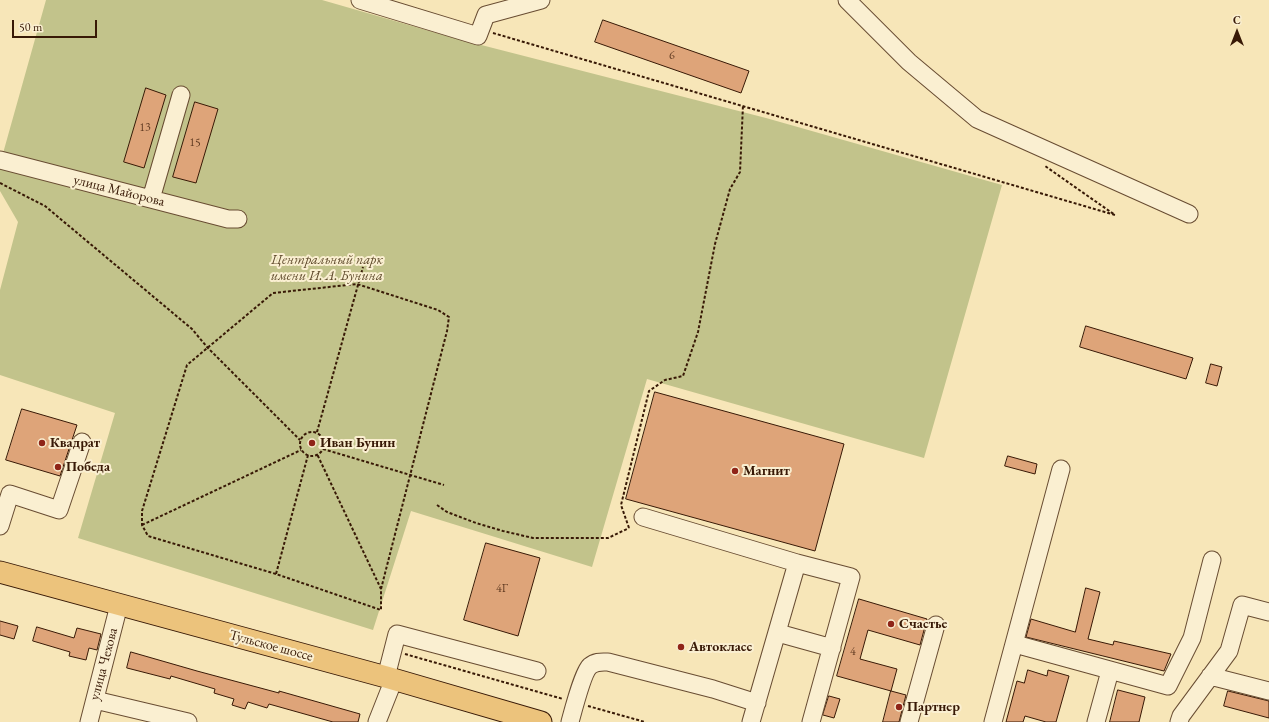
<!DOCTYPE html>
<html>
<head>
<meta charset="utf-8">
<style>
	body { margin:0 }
	#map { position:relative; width:1269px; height:722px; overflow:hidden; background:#f7e6b8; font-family:"EB Garamond",serif }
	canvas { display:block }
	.north { position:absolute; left:1217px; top:12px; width:40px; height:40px; -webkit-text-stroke:3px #faefd1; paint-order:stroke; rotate:0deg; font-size:11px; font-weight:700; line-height:16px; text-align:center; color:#381906 }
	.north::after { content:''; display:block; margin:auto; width:14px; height:18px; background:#381906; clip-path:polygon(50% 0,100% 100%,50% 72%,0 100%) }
	.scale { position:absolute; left:12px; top:20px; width:85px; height:18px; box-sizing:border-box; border:2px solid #381906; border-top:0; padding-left:5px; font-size:12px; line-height:14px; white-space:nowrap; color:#381906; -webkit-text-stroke:3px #faefd1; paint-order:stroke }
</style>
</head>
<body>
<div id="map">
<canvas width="1269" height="722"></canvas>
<div class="north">С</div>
<div class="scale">50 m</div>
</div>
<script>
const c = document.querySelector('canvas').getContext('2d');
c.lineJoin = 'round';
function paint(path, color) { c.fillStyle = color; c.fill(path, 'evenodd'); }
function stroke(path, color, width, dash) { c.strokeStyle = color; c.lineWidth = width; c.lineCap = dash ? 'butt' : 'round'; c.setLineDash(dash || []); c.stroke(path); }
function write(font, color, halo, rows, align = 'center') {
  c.font = font + ' "EB Garamond",serif'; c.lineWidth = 4; c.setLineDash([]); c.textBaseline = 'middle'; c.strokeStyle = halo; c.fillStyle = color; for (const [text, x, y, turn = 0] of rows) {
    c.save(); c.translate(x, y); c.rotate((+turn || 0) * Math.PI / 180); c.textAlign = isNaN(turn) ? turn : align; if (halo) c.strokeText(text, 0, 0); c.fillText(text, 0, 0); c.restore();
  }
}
paint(new Path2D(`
	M46,0H322L454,38L766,118L1002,185L924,458L647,379L592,567L411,511L373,630L78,538L115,413L0,375V290L18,222L0,191V164Z`), '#c2c38b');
const building = new Path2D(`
	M603,20L749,71L741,93L595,42Z
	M146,88L166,95L144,168L124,162Z
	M195,102L218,109L196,183L173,177Z
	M1086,326L1193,358L1186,379L1080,347Z
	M1211,364L1222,367L1217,386L1206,383Z
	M655,392L844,444L815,551L626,499Z
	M22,409L77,425L60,476L6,460Z
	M1008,456L1037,464L1035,474L1005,466Z
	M486,543L540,558L518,636L464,620Z
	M1086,588L1100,592L1088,639L1113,645L1114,641L1171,654L1164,671L1026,637L1031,619L1075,632Z
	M859,599L927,619L920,645L868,630L860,659L897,669L891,691L837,676Z
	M0,621L18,626L14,639L0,635Z
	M37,627L74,638L77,628L101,634L97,650L89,648L86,660L69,656L70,652L33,641Z
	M131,652L197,671L279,693V691L360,714L358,722H333L269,704L267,708L248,702L245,709L232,705L234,699L214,693L215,689L171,676L170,679L127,668Z
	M1028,670L1047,676L1048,670L1069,676L1056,722H1046L1025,716L1023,722H1006L1017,681L1024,683Z
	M1118,690L1145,697L1139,722H1110Z
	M891,691L906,695L899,722H883Z
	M1228,691L1269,701V718L1224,706Z
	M829,696L840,699L834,718L823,715Z`);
paint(building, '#dea479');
stroke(building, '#381906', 1);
const minor = new Path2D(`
	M360,0L478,36L486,15L541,0
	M847,0L909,62L977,119L1189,214
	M0,160L228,219H238
	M151,199L181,95
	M643,517L797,563
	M0,526L10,494L59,510L82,442
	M778,633L832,648
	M1015,644L1168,686L1192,638L1212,560
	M1210,676L1269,691
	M386,677L397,634L537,671
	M95,700L188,722
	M89,722L119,605
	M377,722L394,679
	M570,722C573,711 583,672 590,666C596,661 602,662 608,662L713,689L757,703
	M751,722L797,563L851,577L811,722
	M909,722L936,625
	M993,722L1061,469
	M1096,722L1110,671
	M1179,722L1181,716L1229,651L1242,605L1269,612`);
const major = new Path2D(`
	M0,572L386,677L541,722`);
stroke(minor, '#684c32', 19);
stroke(major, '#381906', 23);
stroke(new Path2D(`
	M493,33L1115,215L1045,166
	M0,183L45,206L192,329L207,347L300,440
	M300 444a12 12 0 1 1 24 0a12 12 0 1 1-24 0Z
	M317,432L363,267
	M323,449L444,485
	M308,455L276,574L381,610V589L317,454
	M437,505L447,512L476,523L503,531L533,538H608L629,528
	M142,525L301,450
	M629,528L621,505L649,391L665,380L683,376L698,332L715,244L730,189L740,172L743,105
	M276,574L148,536L142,525V511L187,365L273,293L357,284L438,310L449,317L447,331L381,589
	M405,654L563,699
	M588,706L645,722`), '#381906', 2, [3, 2]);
stroke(minor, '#faefd1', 17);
stroke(major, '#ecc37c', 21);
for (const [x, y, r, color] of [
	[42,443,4,"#8f2418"],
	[312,443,4,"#8f2418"],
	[58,467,4,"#8f2418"],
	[735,471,4,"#8f2418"],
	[891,624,4,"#8f2418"],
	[681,647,4,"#8f2418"],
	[899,707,4,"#8f2418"]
]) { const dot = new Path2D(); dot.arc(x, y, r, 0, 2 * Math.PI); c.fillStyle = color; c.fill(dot); stroke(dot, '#faefd1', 1.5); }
write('12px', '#623c23', null, [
	["6",672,56],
	["13",145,128],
	["15",195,143],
	["4Г",502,589],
	["4",853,652]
]);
write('14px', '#381906', '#faefd1', [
	["улица Майорова",119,191,14],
	["Тульское шоссе",271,646,15],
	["улица Чехова",104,664,-75]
]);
write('italic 14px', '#614c2e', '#faefd1', [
	["Центральный парк",327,260],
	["имени И. А. Бунина",327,276]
]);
write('bold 14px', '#381906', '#faefd1', [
	["Квадрат",50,443],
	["Иван Бунин",320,443],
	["Победа",66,467],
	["Магнит",743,471],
	["Счастье",899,624],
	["Автокласс",689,647],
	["Партнер",907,707]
], 'left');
</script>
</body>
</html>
